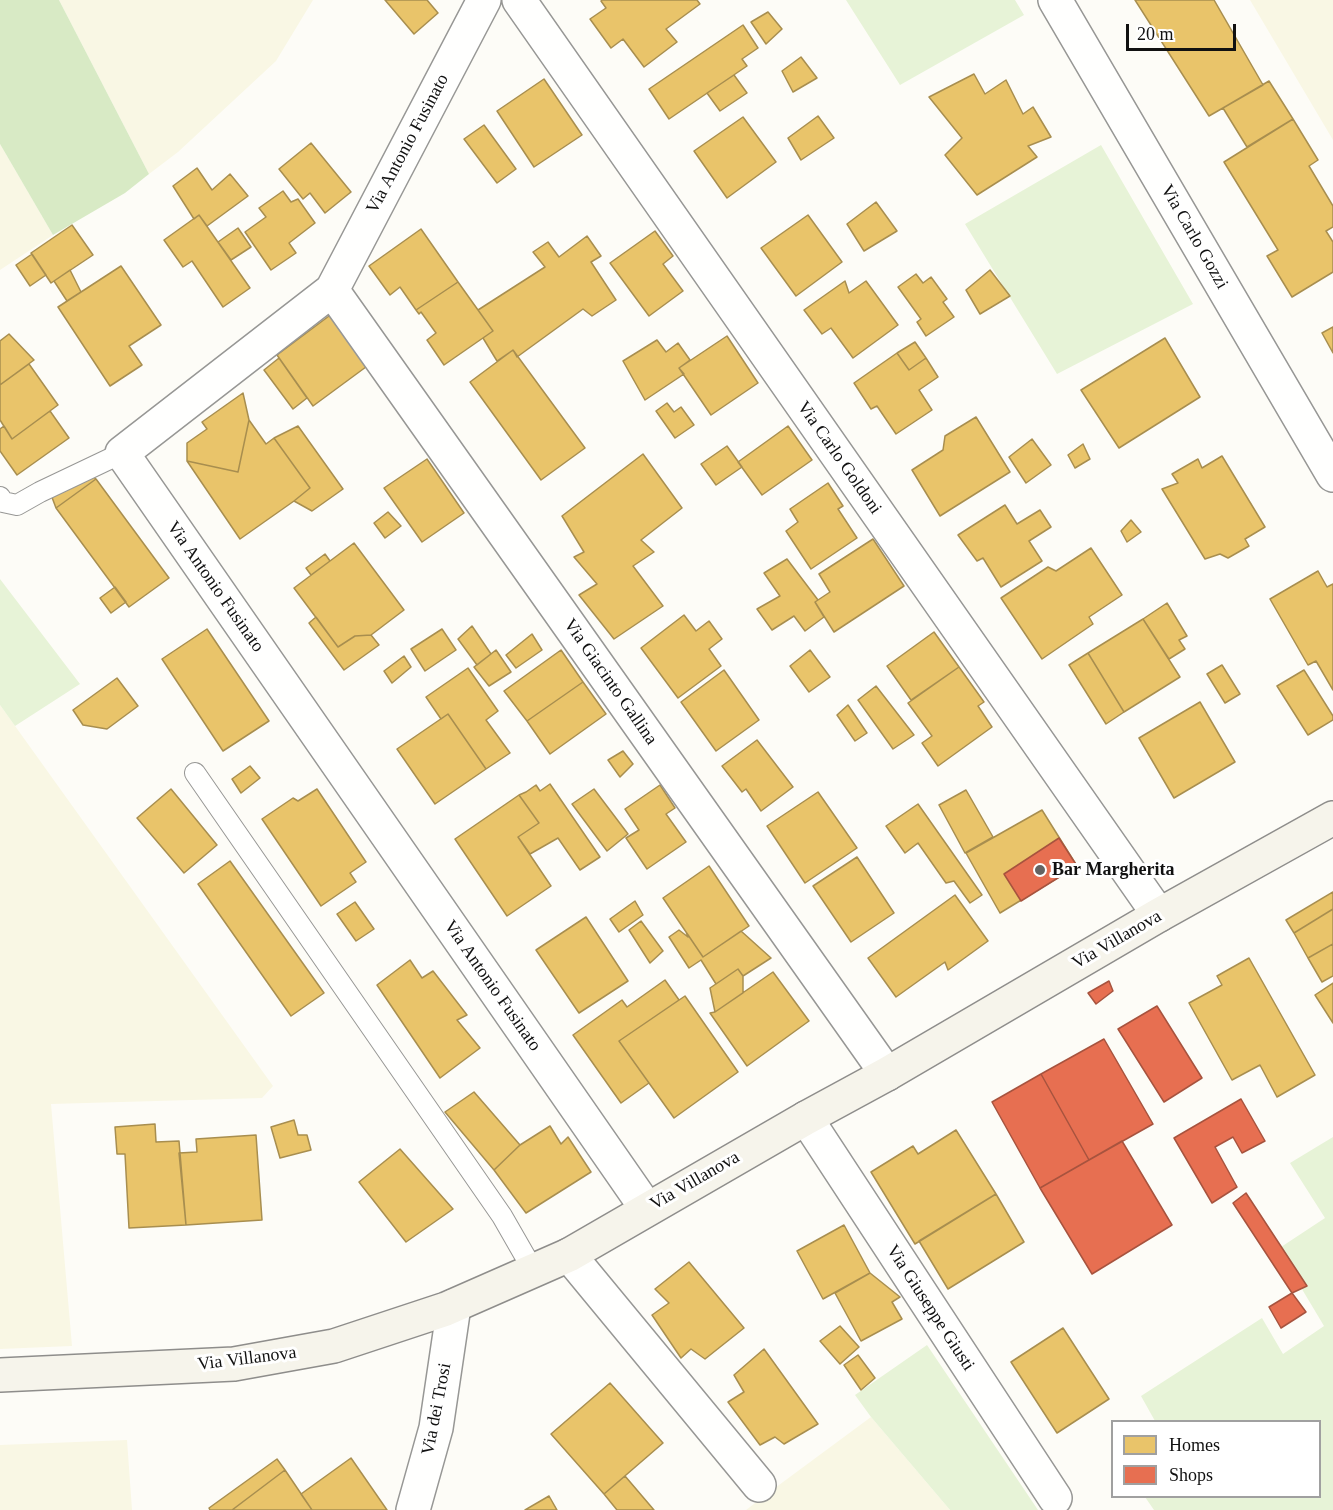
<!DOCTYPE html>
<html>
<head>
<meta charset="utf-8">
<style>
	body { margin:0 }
	#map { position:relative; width:1333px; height:1510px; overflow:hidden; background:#fdfcf7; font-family:Georgia,serif }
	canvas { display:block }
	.legend { position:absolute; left:1111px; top:1420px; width:210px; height:78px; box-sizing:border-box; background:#fff; border:2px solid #a0a0a0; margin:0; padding:8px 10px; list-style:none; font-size:18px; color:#111 }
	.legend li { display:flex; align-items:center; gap:12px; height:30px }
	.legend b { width:30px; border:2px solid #a0a0a0 }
	.scale { position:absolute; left:1126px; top:24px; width:110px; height:27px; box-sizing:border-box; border:3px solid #111; border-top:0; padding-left:8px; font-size:18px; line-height:21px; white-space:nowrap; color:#111; -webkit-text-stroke:4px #fff; paint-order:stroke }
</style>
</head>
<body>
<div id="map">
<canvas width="1333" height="1510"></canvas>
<ul class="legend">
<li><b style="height:16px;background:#e9c46a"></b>Homes</li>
<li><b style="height:16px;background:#e76f51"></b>Shops</li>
</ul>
<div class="scale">20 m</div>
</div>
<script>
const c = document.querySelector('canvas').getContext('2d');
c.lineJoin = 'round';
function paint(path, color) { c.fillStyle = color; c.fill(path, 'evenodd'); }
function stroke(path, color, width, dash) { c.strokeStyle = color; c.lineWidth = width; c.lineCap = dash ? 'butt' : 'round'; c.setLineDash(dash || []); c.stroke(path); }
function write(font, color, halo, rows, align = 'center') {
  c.font = font + ' Georgia,serif'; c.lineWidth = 6; c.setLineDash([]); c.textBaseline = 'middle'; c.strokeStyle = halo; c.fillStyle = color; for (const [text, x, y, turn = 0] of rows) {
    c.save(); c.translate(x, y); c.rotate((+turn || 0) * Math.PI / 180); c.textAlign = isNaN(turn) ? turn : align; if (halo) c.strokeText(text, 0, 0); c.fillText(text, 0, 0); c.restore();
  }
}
paint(new Path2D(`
	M59,0H313L276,61L178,152L149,174Z
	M1250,0H1333V140Z
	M0,144L53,235L0,270Z
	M0,705L273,1086L262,1098L51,1104L72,1346L0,1349Z
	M871,1417L950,1510H746L779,1485Z
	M127,1440L132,1510H0V1445Z`), '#f9f7e4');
paint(new Path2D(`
	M846,0H1015L1024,15L900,85Z
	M1101,145L1193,304L1057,374L965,224Z
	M0,579L80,684L15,726L0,705Z
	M1333,1137V1510H1154L1145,1497L1320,1496V1422L1155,1421L1141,1396L1262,1318L1283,1354L1324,1326L1278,1249L1325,1218L1290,1163Z
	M927,1345L1038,1510H950L871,1417L855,1395Z`), '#e7f3d7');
paint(new Path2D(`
	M0,0H59L149,174L125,193L53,235L0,144Z`), '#d8eac5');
const homes = new Path2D(`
	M385,0H427L438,13L414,34Z
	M602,0H697L700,4L666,29L677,42L644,67L623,39L611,48L590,19L606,8L601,1Z
	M1135,0H1214L1263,85L1209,116Z
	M768,12L782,29L766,44L751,22Z
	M743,25L758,48L742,59L747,66L669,119L649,89Z
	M801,57L817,78L793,92L782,71Z
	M974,74L985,94L1006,80L1023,114L1033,107L1051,137L1028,146L1037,157L977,195L945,155L962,138L929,97Z
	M734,75L747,93L720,111L707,93Z
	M544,79L582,135L534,167L497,111Z
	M1269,81L1293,119L1247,147L1223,108Z
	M818,116L834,138L801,160L788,138Z
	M743,117L776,162L727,198L694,151Z
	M1293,119L1318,160L1309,166L1333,206V227L1326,231L1333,242V272L1292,297L1267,256L1278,250L1224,162Z
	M484,125L516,169L497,183L464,139Z
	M311,143L351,192L325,213L310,193L303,199L279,169Z
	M197,168L212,190L230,174L248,196L207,226L199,215L194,219L173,186Z
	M283,191L291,202L298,199L315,223L289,243L296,253L271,270L245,232L266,217L259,208Z
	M876,202L897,231L864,251L847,224Z
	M199,215L250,288L223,307L192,261L183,267L164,240Z
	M808,215L842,262L796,296L761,248Z
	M72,225L93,255L51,283L31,253Z
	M238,228L251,247L231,260L218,242Z
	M421,229L458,282L416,310L400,287L390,295L369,266Z
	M655,231L673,256L663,264L683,291L649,316L610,263Z
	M587,236L601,256L591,262L616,300L592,316L583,309L517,357L513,350L497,361L483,338L493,331L478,310L545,267L533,252L548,242L559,257Z
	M32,254L46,275L30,286L16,265Z
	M121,266L161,325L129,346L142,365L110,386L58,307Z
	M70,270L81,292L67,301L54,281Z
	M990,270L1010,296L980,314L966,290Z
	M916,274L923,283L931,277L947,299L943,302L954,317L926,336L917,322L921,319L898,287Z
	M845,281L849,293L866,281L898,325L853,358L831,328L822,334L804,310Z
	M458,282L493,331L444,365L427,340L436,333L421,312L419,314L416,310Z
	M333,313L370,364L313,406L277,355Z
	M1333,327V353L1322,333Z
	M9,334L34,360L0,385V341Z
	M727,336L758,383L711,415L679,368Z
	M1165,338L1200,397L1119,448L1081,390Z
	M657,340L666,352L678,343L690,360L679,368L684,374L645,400L623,361Z
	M915,342L926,358L909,370L897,353Z
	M513,350L585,448L541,480L470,382Z
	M897,353L909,370L926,358L938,377L919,390L932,410L896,434L877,406L871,409L854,383Z
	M279,358L307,398L293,409L264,370Z
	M29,364L58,405L12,439L0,420V385Z
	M243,393L249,420L238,472L187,461V443L207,429L202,422Z
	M667,403L674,412L681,407L694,425L675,438L656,411Z
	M50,411L69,438L17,475L0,451V429L4,426L12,439Z
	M976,417L1010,472L940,516L912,470L943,450L945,436Z
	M249,420L266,444L274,438L310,488L294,501L240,539L187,461L238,472Z
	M298,426L343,489L312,511L294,501L310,488L274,438Z
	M788,426L812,460L762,495L738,462Z
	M1032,439L1051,465L1026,483L1009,457Z
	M1083,444L1090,459L1075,468L1068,455Z
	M727,446L742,467L716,485L701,464Z
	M643,454L682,508L641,540L654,552L633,566L663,606L614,639L579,595L597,584L574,557L584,552L562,516Z
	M1222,456L1265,527L1245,539L1249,546L1228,558L1220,554L1205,559L1162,489L1178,483L1172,474L1198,459L1202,468Z
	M427,459L464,513L422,542L384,488Z
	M82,468L96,479L56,508L50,492Z
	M96,479L169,578L129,607L56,508Z
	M828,483L843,506L838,509L857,538L811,569L786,531L798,522L790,509Z
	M1005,505L1017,524L1040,510L1051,527L1029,541L1042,561L1001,587L983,558L977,561L958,535Z
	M388,512L401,526L385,538L374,523Z
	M1131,520L1141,532L1127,542L1121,531Z
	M873,539L904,586L834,632L815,602L830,592L819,574Z
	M354,543L404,610L371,635L355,636L338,647L294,588Z
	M1091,548L1122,595L1089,617L1093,624L1042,659L1001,598L1048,567L1056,571Z
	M325,554L330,561L311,575L306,568Z
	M787,559L818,600L815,602L824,617L805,631L794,616L772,630L757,609L780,596L764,573Z
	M1318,571L1327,587L1333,584V690L1316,661L1308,665L1270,599Z
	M115,587L126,602L111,613L100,598Z
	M1167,603L1187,636L1179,640L1185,649L1169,659L1143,619Z
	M684,615L696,631L709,621L722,639L709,649L721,666L678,698L641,648Z
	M316,617L338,647L355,636L371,635L379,645L344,670L309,623Z
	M1143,619L1180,677L1124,712L1088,653Z
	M472,626L491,654L477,665L458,639Z
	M207,629L269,721L223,751L162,659Z
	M442,629L456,650L425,671L411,649Z
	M934,632L959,667L911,700L887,666Z
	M532,634L542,650L516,668L506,655Z
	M496,650L511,672L489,686L474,667Z
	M561,650L583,682L527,721L504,691Z
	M810,650L830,677L809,692L790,666Z
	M1088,653L1124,712L1106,724L1069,665Z
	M404,656L411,667L392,683L384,671Z
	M1222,665L1240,694L1225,703L1207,674Z
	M959,667L984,702L978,706L992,727L938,766L922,743L932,736L908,703Z
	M468,668L498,711L486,720L510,753L486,769L448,714L441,719L426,697Z
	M724,670L759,720L716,751L681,702Z
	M1304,670L1333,716V720L1308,735L1277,686Z
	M117,678L138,706L107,729L83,725L73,710Z
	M583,682L606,714L550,754L527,721Z
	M876,686L914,735L893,749L858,700Z
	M1200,702L1235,762L1174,798L1139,738Z
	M848,705L867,733L855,741L837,715Z
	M448,714L486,769L435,804L397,749Z
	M757,740L793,787L761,811L746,789L742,792L722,766Z
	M623,751L633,764L620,777L608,760Z
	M250,766L260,778L241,793L232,779Z
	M550,784L600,857L580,870L558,838L530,854L518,837L539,823L519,795L526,792L536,785L540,791Z
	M660,785L675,808L666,814L686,842L647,869L626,838L639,830L625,809Z
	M171,789L217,845L184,873L137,818Z
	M317,789L366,862L350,873L356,882L321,906L262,819L293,798L298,801Z
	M594,789L628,834L607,851L572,804Z
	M966,790L993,837L965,853L939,805Z
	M818,792L857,848L805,883L767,826Z
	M519,795L539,823L518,837L551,886L507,916L455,839Z
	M918,804L982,895L970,903L954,881L946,883L918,843L905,853L886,826Z
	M1042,810L1077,866L1000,913L966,853Z
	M857,857L894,913L851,942L813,886Z
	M230,861L324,993L291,1016L198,884Z
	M709,866L749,926L703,957L663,898Z
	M1333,892V909L1294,933L1286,920Z
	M955,895L988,941L948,970L945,962L896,997L868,958Z
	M635,901L643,915L619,932L610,919Z
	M355,902L374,929L356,941L337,914Z
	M1333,909V944L1308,958L1294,933Z
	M586,917L628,981L579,1013L536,950Z
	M641,921L663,951L650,963L629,930Z
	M679,930L688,937L686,932L703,957L741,931L771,958L743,976L738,969L716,984L701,960L689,968L669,937Z
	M1333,944V976L1322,982L1308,958Z
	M1249,958L1315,1075L1277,1097L1260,1065L1232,1080L1189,1003L1222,985L1217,976Z
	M410,960L422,978L433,971L467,1015L457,1020L480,1048L440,1078L377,985Z
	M738,969L743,976V993L715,1012L710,988Z
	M773,972L809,1021L747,1066L710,1013L715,1012Z
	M665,980L679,1000L619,1041L649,1083L621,1103L573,1035L622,1000L627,1007Z
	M1333,983V1023L1315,995Z
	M685,996L738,1072L674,1118L619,1041Z
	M474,1092L520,1145L494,1170L445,1112Z
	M294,1120L298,1135H307L311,1150L280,1158L271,1127Z
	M155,1124L156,1142L179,1141L186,1225L129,1228L125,1154H117L115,1127Z
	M550,1126L561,1144L568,1137L591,1172L526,1213L494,1170L520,1145Z
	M956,1130L996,1194L915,1244L871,1172L913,1146L918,1154Z
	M256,1135L262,1220L186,1225L179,1153L197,1152L196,1139Z
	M400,1149L453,1209L406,1242L359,1182Z
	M996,1194L1024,1242L948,1289L919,1241Z
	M844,1225L870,1273L823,1299L797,1251Z
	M689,1262L744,1328L705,1359L691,1349L681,1358L652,1315L669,1303L655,1289Z
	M870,1273L900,1297L892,1302L902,1319L861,1341L835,1293Z
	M840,1326L859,1347L840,1364L820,1341Z
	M1063,1328L1109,1399L1057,1433L1011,1362Z
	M764,1349L818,1424L784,1444L775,1437L760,1445L728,1402L744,1392L734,1375Z
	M858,1355L875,1378L861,1390L844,1365Z
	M610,1383L663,1443L604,1494L551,1434Z
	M351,1458L387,1510H312L301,1494Z
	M277,1459L285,1470L232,1510H210L209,1508Z
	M285,1470L312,1510H232Z
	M625,1476L654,1510H617L604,1494Z
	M549,1496L557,1510H525Z`);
paint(homes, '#e9c46a');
stroke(homes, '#a88e4f', 1.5);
const shops = new Path2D(`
	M1059,838L1077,866L1021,901L1004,874Z
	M1109,981L1113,991L1096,1004L1088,993Z
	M1157,1006L1202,1078L1164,1102L1118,1029Z
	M1104,1039L1153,1124L1089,1160L1041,1074Z
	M1041,1074L1089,1160L1040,1188L992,1102Z
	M1241,1099L1265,1141L1242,1153L1233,1137L1215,1147L1237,1187L1212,1203L1174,1138Z
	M1122,1141L1172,1225L1092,1274L1040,1188Z
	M1246,1193L1307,1286L1292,1293L1233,1203Z
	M1292,1293L1306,1312L1281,1328L1269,1307Z`);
paint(shops, '#e76f51');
stroke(shops, '#a7533e', 1.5);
const lane = new Path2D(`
	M0,497L3,502L17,505L40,492L122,453
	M195,773L502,1216L533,1270`);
const street = new Path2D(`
	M484,0L332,290L122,453L647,1209
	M519,0L1159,915
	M1055,0L1333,475
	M332,290L887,1074
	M806,1118L1055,1498
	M569,1255L759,1485
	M413,1510L436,1428L454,1306`);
const secondary = new Path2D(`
	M0,1375L234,1364L334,1346L446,1309L569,1255L806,1118L887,1074L1159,915L1333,818`);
stroke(lane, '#979795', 22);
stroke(street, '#979795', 36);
stroke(secondary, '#8e8d8b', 36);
stroke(lane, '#fffffe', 20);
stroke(street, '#fffffe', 33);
stroke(secondary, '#f6f4eb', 33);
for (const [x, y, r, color] of [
	[1040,870,6,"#646362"]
]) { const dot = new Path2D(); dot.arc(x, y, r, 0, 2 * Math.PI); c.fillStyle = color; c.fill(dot); stroke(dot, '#fff', 2); }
write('18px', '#111', '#fff', [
	["Via Antonio Fusinato",408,144,-62],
	["Via Carlo Gozzi",1194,237,60],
	["Via Carlo Goldoni",839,458,55],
	["Via Antonio Fusinato",215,587,55],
	["Via Giacinto Gallina",610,682,55],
	["Via Villanova",1117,940,-30],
	["Via Antonio Fusinato",492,986,55],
	["Via Villanova",695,1181,-30],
	["Via Giuseppe Giusti",930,1308,57],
	["Via Villanova",247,1359,-7],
	["Via dei Trosi",437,1409,-79]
]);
write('bold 18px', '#111', '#fff', [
	["Bar Margherita",1052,870]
], 'left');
</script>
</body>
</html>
